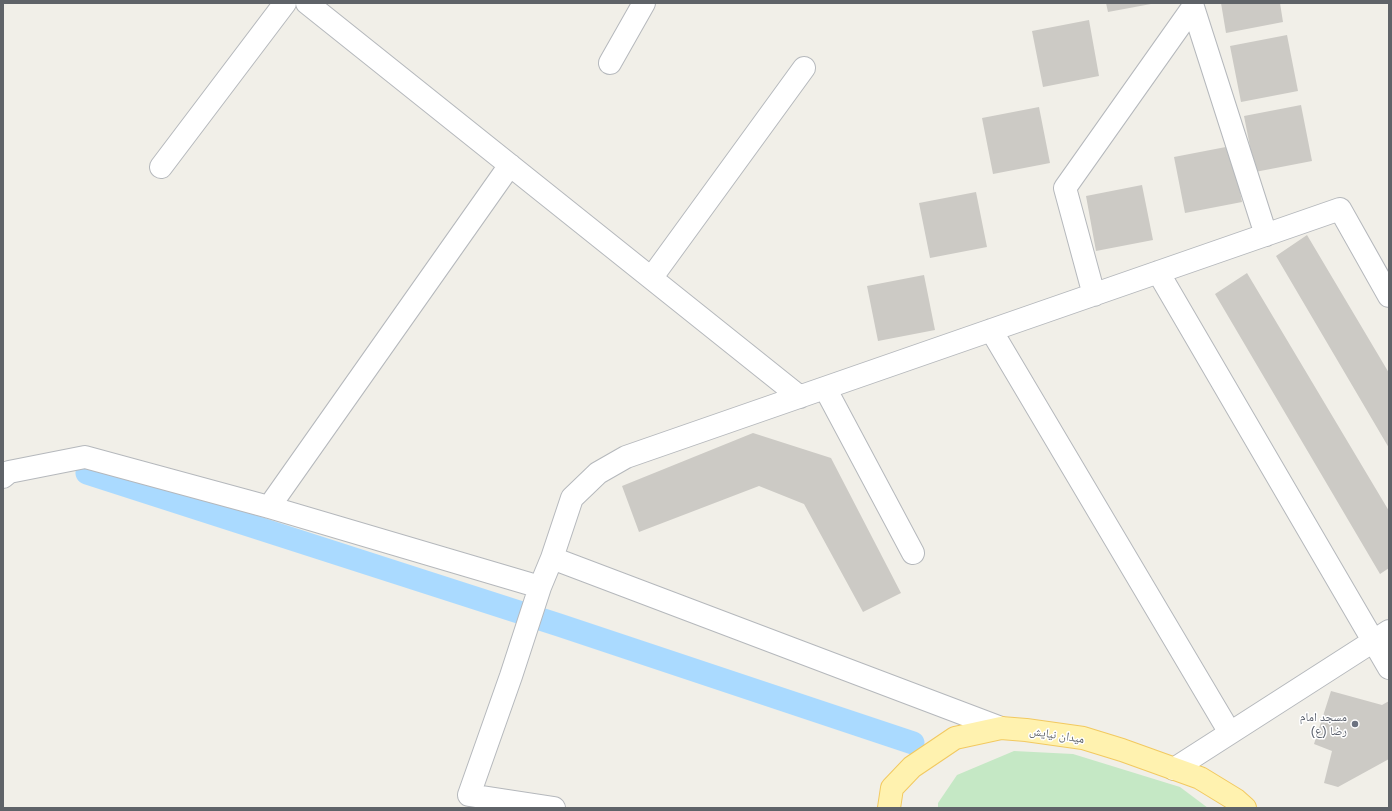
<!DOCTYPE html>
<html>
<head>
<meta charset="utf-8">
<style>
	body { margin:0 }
	#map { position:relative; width:1392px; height:811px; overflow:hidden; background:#f1efe8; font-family:"Golos Text",sans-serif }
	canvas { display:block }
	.frame { position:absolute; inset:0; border:4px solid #5f6368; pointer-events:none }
</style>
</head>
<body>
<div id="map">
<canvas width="1392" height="811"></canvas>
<div class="frame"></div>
</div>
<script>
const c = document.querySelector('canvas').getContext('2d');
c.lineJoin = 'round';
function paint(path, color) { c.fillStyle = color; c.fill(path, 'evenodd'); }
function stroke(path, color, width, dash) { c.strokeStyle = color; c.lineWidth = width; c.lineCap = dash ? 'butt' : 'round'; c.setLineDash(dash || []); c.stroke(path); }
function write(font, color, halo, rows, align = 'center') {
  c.font = font + ' "Golos Text","Noto Naskh Arabic",sans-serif'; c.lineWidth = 3; c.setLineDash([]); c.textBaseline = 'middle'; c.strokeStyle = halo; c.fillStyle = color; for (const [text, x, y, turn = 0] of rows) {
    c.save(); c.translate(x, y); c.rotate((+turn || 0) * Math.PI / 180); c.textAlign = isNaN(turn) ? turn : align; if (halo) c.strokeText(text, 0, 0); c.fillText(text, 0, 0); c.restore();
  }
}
paint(new Path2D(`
	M1014,751L1073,754L1180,787L1208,808H938V803L957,775Z`), '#c5e8c5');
stroke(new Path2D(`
	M87,473L559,625L913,743`), '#aadaff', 23);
paint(new Path2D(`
	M1106,3H1151V4L1108,12Z
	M1221,3H1280L1283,22L1226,33Z
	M1089,20L1099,76L1043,87L1032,31Z
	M1287,35L1298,91L1241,102L1230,46Z
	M1301,105L1312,161L1255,172L1244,116Z
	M1039,107L1050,163L993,174L982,118Z
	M1231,146L1242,202L1185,213L1174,157Z
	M1142,185L1153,240L1096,251L1086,196Z
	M976,192L987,247L930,258L919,203Z
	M1307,235L1389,373V448L1276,256Z
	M1247,273L1389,511V568L1380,574L1215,294Z
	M924,275L935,330L878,341L867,286Z
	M753,433L831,458L901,593L863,612L804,504L759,486L639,532L622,486Z
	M1331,691L1382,705L1389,701V759L1338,787L1324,783L1332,751L1314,744Z`), '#cccac5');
const minor = new Path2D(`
	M307,3L800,397
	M610,63L644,3
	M161,167L285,3
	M1158,272L1389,668
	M652,277L804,68
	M1094,295L1065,188L1193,7L1266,235
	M991,330L1230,733
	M825,388L913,553
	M3,477L9,472L85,457L269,507L540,587
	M269,507L510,165
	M552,558L1001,728
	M1174,769L1389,631
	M469,795L511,676L540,587L552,558L572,498L598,473L626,457L1340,209L1389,296
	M469,795L554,808`);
const major = new Path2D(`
	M889,808L892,788L912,767L955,738L1001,728L1026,730L1083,738L1122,750L1200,778L1236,800L1245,808`);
stroke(minor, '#b5b8bc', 24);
stroke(major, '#f2c960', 24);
stroke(minor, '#fff', 22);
stroke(major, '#fff2af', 22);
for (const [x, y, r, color] of [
	[1355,724,4,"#6b7280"]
]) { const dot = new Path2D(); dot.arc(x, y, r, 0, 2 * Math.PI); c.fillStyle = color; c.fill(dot); stroke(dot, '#fff', 1.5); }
write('12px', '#5b616d', '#fff', [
	["مسجد امام",1347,717],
	["رضا (ع)",1347,731]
], 'right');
write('12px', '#5f6368', '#fff', [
	["میدان نیایش",1057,735,9]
]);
</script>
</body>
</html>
